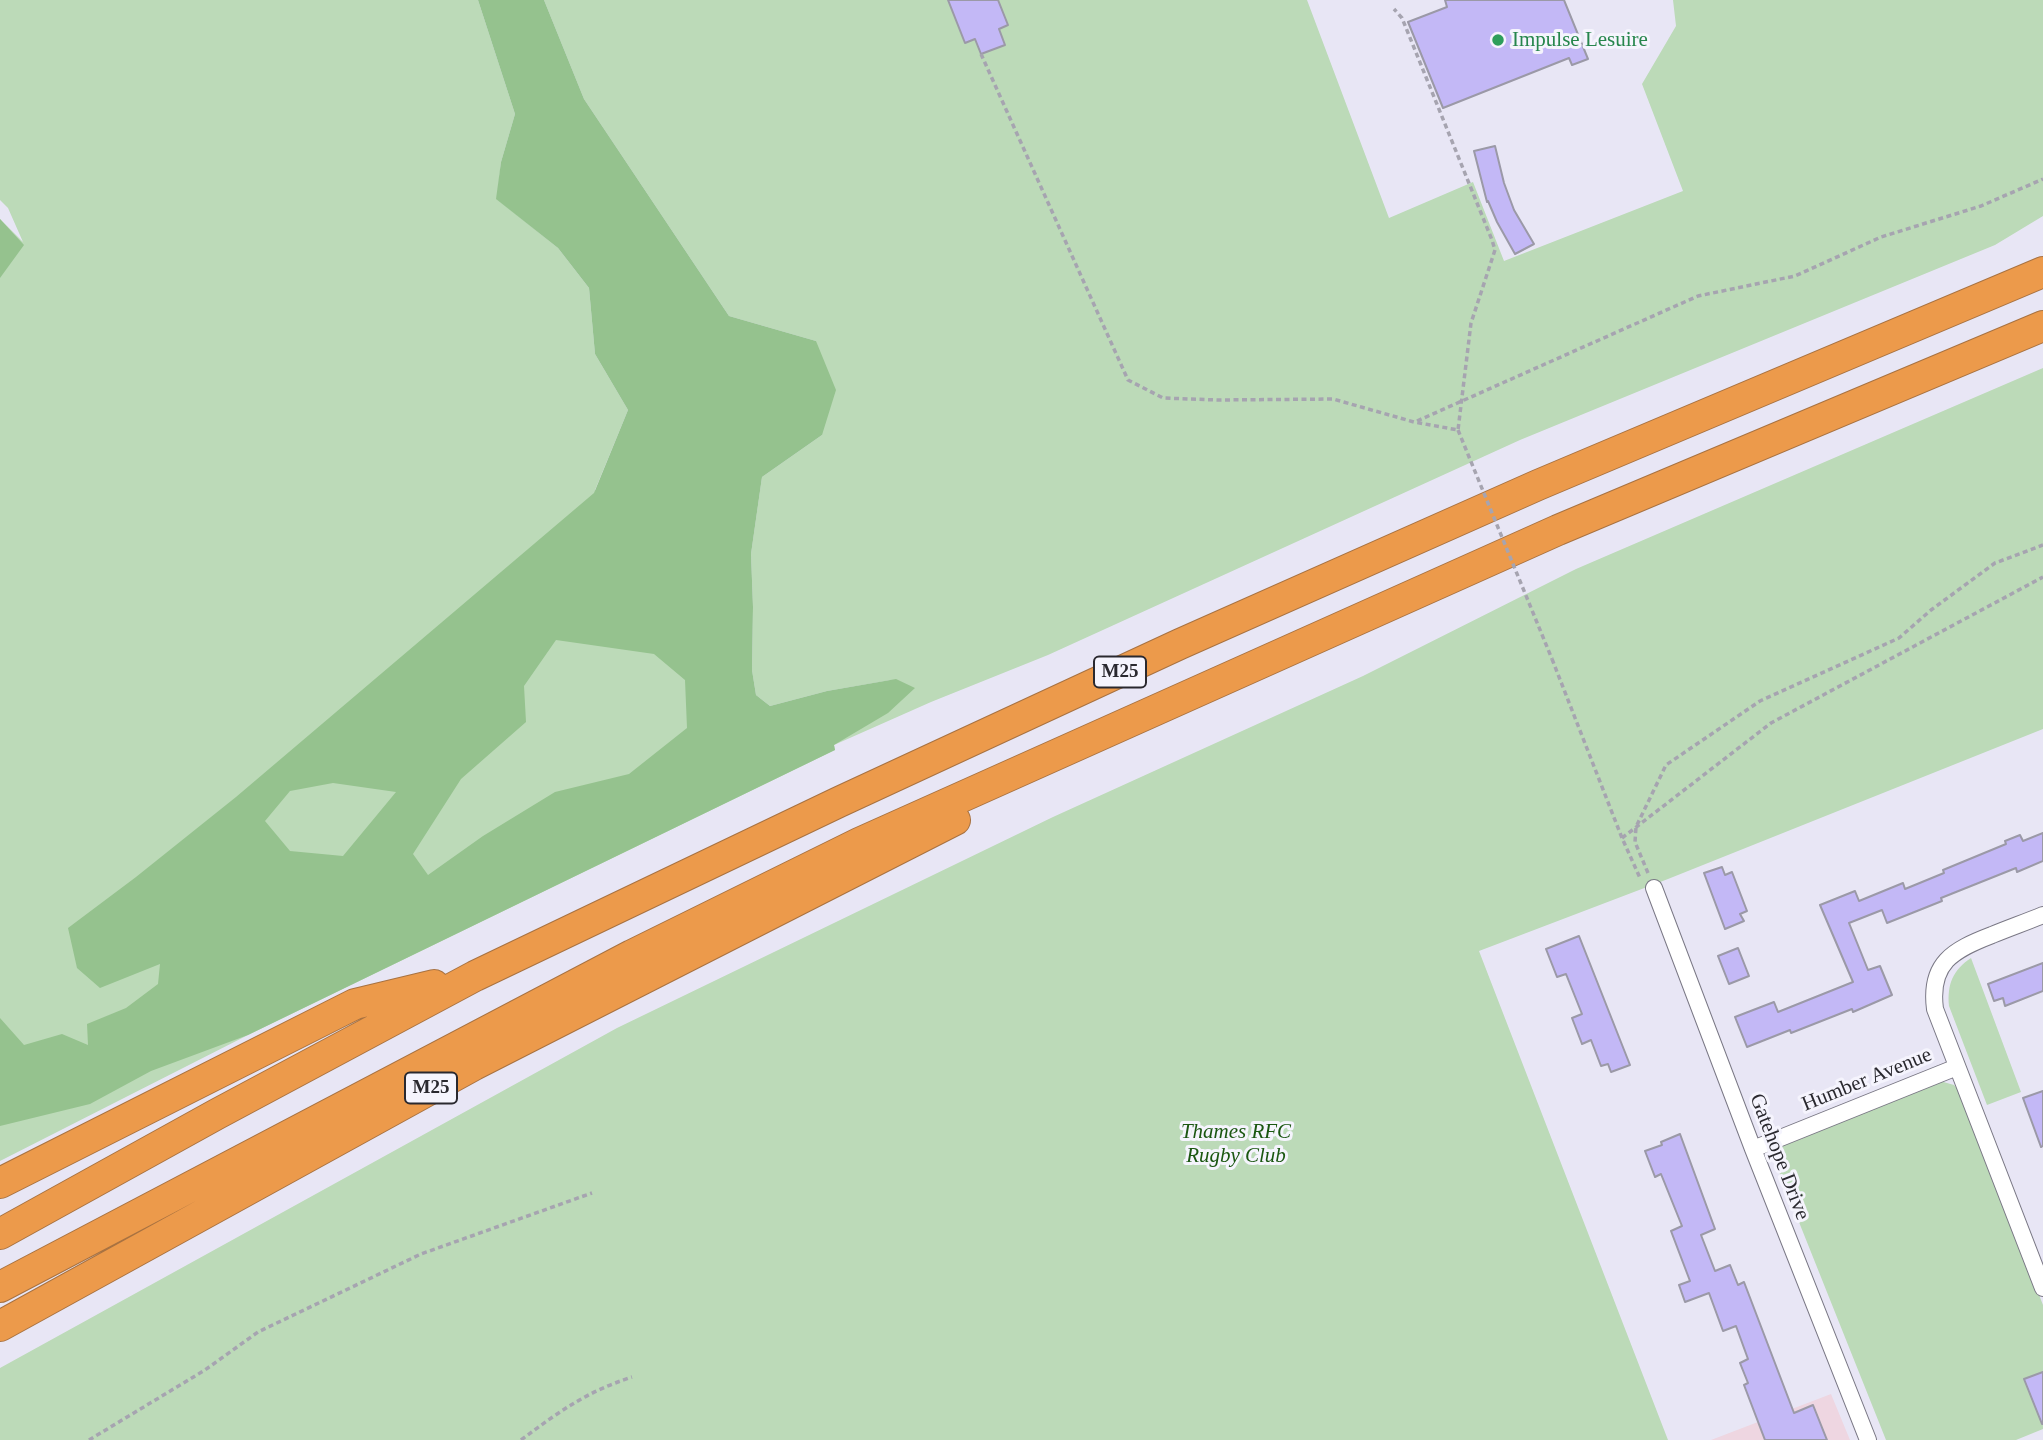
<!DOCTYPE html>
<html>
<head>
<meta charset="utf-8">
<style>
	body { margin:0 }
	canvas { display:block; background:#e8e6f5 }
</style>
</head>
<body>
<canvas width="2043" height="1440"></canvas>
<script>
const c = document.querySelector('canvas').getContext('2d');
c.lineJoin = 'round';
function paint(path, color) { c.fillStyle = color; c.fill(path, 'evenodd'); }
function stroke(path, color, width, dash) { c.strokeStyle = color; c.lineWidth = width; c.lineCap = dash ? 'butt' : 'round'; c.setLineDash(dash || []); c.stroke(path); }
function write(font, color, halo, rows, align = 'center') {
  c.font = font + ' "Times New Roman",serif'; c.lineWidth = 6; c.setLineDash([]); c.textBaseline = 'middle'; c.strokeStyle = halo; c.fillStyle = color; for (const [text, x, y, turn = 0] of rows) {
    c.save(); c.translate(x, y); c.rotate((+turn || 0) * Math.PI / 180); c.textAlign = isNaN(turn) ? turn : align; if (halo) c.strokeText(text, 0, 0); c.fillText(text, 0, 0); c.restore();
  }
}
paint(new Path2D(`
	M1831,1394L1850,1440H1711Z`), '#eed6e1');
paint(new Path2D(`
	M0,0H478L515,114L501,162L497,199L558,248L589,288L595,354L628,410L595,490L749,738L891,680L827,691L770,706L756,695L752,670L753,607L751,554L762,477L822,435L816,341L729,316L584,99L544,0H1307L1389,218L1473,182L1504,261L1683,191L1642,84L1676,26L1673,0H2043V216L1995,245L1520,440L1048,655L931,702L834,745L835,750L248,1035L0,1161V219L23,242L8,208L0,200Z
	M2043,368V729L1668,879L1479,951L1668,1440H0V1368L617,1028L1053,817L1363,676L1576,569Z
	M1971,958L2021,1092L1987,1105L1949,1006C1947,984 1953,970 1971,958Z
	M1940,1081L1954,1085L1959,1091L2043,1305V1429L2016,1440H1886L1775,1162L1782,1145Z`), '#bcdab8');
paint(new Path2D(`
	M478,0H544L584,99L729,316L816,341L836,390L822,435L762,477L751,554L753,607L752,670L756,695L770,706L827,691L896,679L915,688L888,713L834,745L835,750L248,1035L151,1071L90,1104L0,1126V1018L24,1045L62,1034L88,1045L87,1024L126,1008L158,984L160,964L100,988L77,968L68,928L136,877L236,797L594,493L628,410L595,354L589,288L558,248L496,199L501,162L515,114ZM556,640L654,654L685,680L687,728L629,774L555,792L483,836L428,875L413,854L461,779L526,722L524,686ZM333,783L396,792L343,856L290,851L265,821L290,791Z
	M0,219L24,245L0,278Z`), '#95c28e');
const building = new Path2D(`
	M948,0H998L1008,25L999,29L1005,45L981,54L975,39L965,43Z
	M1445,0H1564L1588,59L1572,65L1569,58L1443,108L1408,22L1447,7Z
	M1495,146L1504,183L1514,210L1534,244L1515,254L1497,222L1488,201L1487,202L1474,151Z
	M2043,833V861L2017,872L2016,868L1941,898L1942,901L1887,923L1882,910L1849,923L1868,970L1880,966L1892,995L1853,1012L1852,1009L1791,1033L1790,1030L1747,1047L1735,1017L1774,1002L1778,1012L1853,982L1820,905L1855,891L1859,901L1903,883L1905,889L1944,873L1943,870L2006,844L2005,841L2020,835L2023,841Z
	M1722,867L1725,875L1732,872L1747,911L1740,914L1744,921L1725,929L1704,873Z
	M1579,936L1630,1065L1611,1072L1608,1064L1601,1066L1591,1040L1582,1044L1572,1018L1582,1014L1566,974L1557,977L1546,949Z
	M1738,948L1749,976L1729,984L1718,956Z
	M2043,963V991L2005,1006L2003,998L1994,1001L1988,984Z
	M2043,1091V1146L2041,1147L2023,1098Z
	M1680,1134L1715,1229L1701,1235L1715,1271L1730,1265L1738,1285L1744,1282L1794,1413L1813,1405L1827,1440H1765L1744,1385L1748,1383L1740,1363L1748,1359L1736,1326L1723,1331L1709,1293L1685,1302L1679,1285L1690,1281L1671,1231L1682,1226L1661,1174L1655,1177L1645,1151L1662,1145L1661,1142Z
	M2043,1372V1424H2042L2024,1379Z`);
paint(building, '#c3b8f6');
stroke(building, '#9b99a7', 2);
const street = new Path2D(`
	M1654,888L1753,1149L1868,1440
	M2043,915C2026,922 2009,928 1992,935C1953,950 1929,963 1935,1009L2043,1288
	M1753,1149L1957,1067`);
const highway = new Path2D(`
	M0,1183L355,1004L434,985
	M0,1234L217,1114L475,976L839,802L1180,644L1538,485L2043,272
	M0,1287L632,955L859,843L1558,530L2043,326
	M0,1326L474,1065L955,820`);
stroke(street, '#7a7885', 18);
stroke(highway, '#a87241', 32);
stroke(new Path2D(`
	M981,54L1128,380L1163,398L1217,400L1333,399L1414,422L1458,430L1471,323L1495,250L1492,240L1402,18L1394,9
	M1417,421L1698,296L1795,276L1881,237L1981,206L2043,179
	M1552,659L1622,838L1640,878
	M1622,838L1771,723L2043,577
	M1648,873L1635,842L1636,827L1666,765L1760,701L1899,638L1931,610L1995,563L2043,545
	M89,1440L205,1370L258,1332L421,1254L592,1193
	M521,1440C560,1411 586,1392 632,1377`), '#a6a4b0', 3.5, [5, 3.5]);
stroke(street, '#fff', 16);
stroke(highway, '#ec9a4b', 30);
stroke(new Path2D(`
	M1458,430L1552,659`), '#a6a4b0', 3.5, [5, 3.5]);
for (const [x, y, r, color] of [
	[1498,40,7,"#2e9e5b"]
]) { const dot = new Path2D(); dot.arc(x, y, r, 0, 2 * Math.PI); c.fillStyle = color; c.fill(dot); stroke(dot, '#f5f4fd', 2.5); }
for (const [x, y, w] of [
	[1120,672,52],
	[431,1088,52]
]) { const box = new Path2D(); box.roundRect(x - w / 2, y - 15.5, w, 31, 5); c.fillStyle = '#f5f4fd'; c.fill(box); stroke(box, '#2a292f', 2); }
write('bold 19px', '#2a292f', null, [
	["M25",1120,672],
	["M25",431,1088]
]);
write('21px', '#27864d', '#f5f4fd', [
	["Impulse Lesuire",1512,40]
], 'left');
write('21px', '#2a292f', '#f5f4fd', [
	["Humber Avenue",1867,1080,-22],
	["Gatehope Drive",1779,1157,69]
]);
write('italic 21px', '#1b5711', '#f5f4fd', [
	["Thames RFC",1236,1132],
	["Rugby Club",1236,1156]
]);
</script>
</body>
</html>
